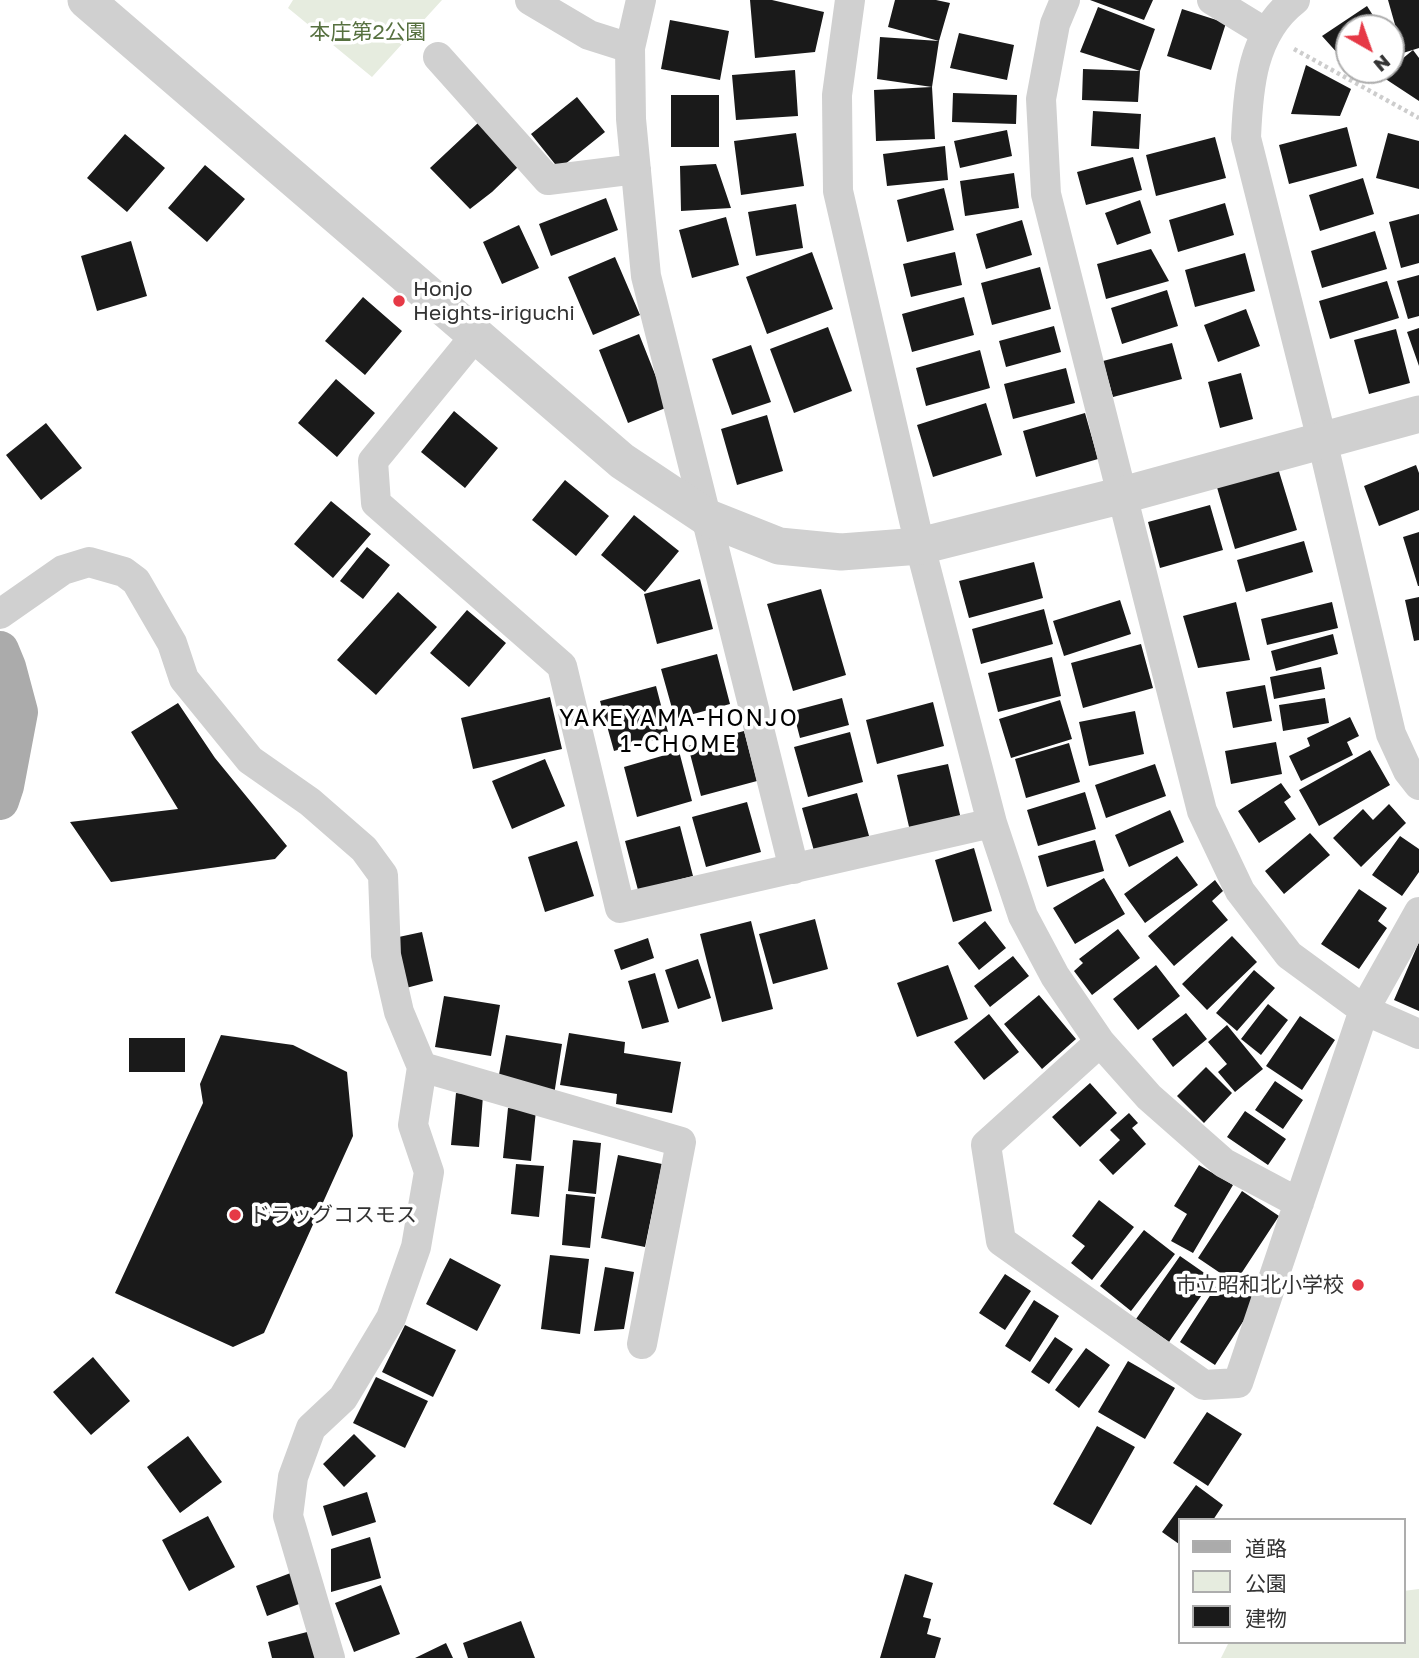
<!DOCTYPE html>
<html>
<head>
<meta charset="utf-8">
<style>
	body { margin:0 }
	#map { position:relative; width:1419px; height:1658px; overflow:hidden; background:#fff; font-family:"Golos Text","Noto Sans JP",sans-serif }
	canvas { display:block }
	.legend { position:absolute; left:1178px; top:1518px; width:228px; height:126px; box-sizing:border-box; background:#fff; border:2px solid #adadad; margin:0; padding:9px 12px; list-style:none; font-size:21px; color:#333 }
	.legend li { display:flex; align-items:center; gap:14px; height:35px }
	.legend b { width:35px; border:2px solid #adadad }
	.north { position:absolute; left:1335px; top:14px; width:70px; height:70px; box-sizing:border-box; background:#fff; border:2px solid #adadad; border-radius:50%; rotate:140deg; font-size:19px; font-weight:700; line-height:28px; text-align:center; color:#333 }
	.north::after { content:''; display:block; margin:auto; width:24px; height:32px; background:#e63946; clip-path:polygon(50% 0,100% 100%,50% 72%,0 100%) }
</style>
</head>
<body>
<div id="map">
<canvas width="1419" height="1658"></canvas>
<ul class="legend">
<li><b style="height:9px;background:#ababab"></b>道路</li>
<li><b style="height:19px;background:#e6ecdf"></b>公園</li>
<li><b style="height:19px;background:#1a1a1a"></b>建物</li>
</ul>
<div class="north">N</div>
</div>
<script>
const c = document.querySelector('canvas').getContext('2d');
c.lineJoin = 'round';
function paint(path, color) { c.fillStyle = color; c.fill(path, 'evenodd'); }
function stroke(path, color, width, dash) { c.strokeStyle = color; c.lineWidth = width; c.lineCap = dash ? 'butt' : 'round'; c.setLineDash(dash || []); c.stroke(path); }
function write(font, color, halo, rows, align = 'center') {
  c.font = font + ' "Golos Text","Noto Sans JP",sans-serif'; c.lineWidth = 7; c.setLineDash([]); c.textBaseline = 'middle'; c.strokeStyle = halo; c.fillStyle = color; for (const [text, x, y, turn = 0] of rows) {
    c.save(); c.translate(x, y); c.rotate((+turn || 0) * Math.PI / 180); c.textAlign = isNaN(turn) ? turn : align; if (halo) c.strokeText(text, 0, 0); c.fillText(text, 0, 0); c.restore();
  }
}
paint(new Path2D(`
	M293,0H442L372,77L288,8Z
	M1419,1589V1658H1221L1229,1642H1403V1591Z`), '#e6ecdf');
paint(new Path2D(`
	M750,0H772L824,12L815,52L755,58Z
	M895,0H936L950,3L939,41L888,27Z
	M1090,0H1153L1144,20Z
	M1388,0H1419V48L1403,53Z
	M1367,6L1381,28H1349V66L1322,36Z
	M1098,7L1155,29L1140,71L1138,102L1082,100L1083,69L1140,71L1080,52Z
	M1182,9L1226,23L1211,70L1167,56Z
	M670,20L729,31L720,80L661,69Z
	M959,33L1014,45L1007,80L950,68Z
	M880,37L939,41L932,87L877,79Z
	M1413,50L1419,58V101L1381,76L1388,70H1391V68Z
	M1306,65L1351,89L1340,116L1291,114Z
	M795,70L798,116L736,120L732,75Z
	M932,87L935,139L876,141L874,90Z
	M953,93L1017,95L1016,124L952,122Z
	M671,95H719V147H671Z
	M577,97L605,132L559,169L531,134Z
	M1093,111L1141,114L1139,149L1091,146Z
	M478,123L519,166L492,192L470,209L430,168Z
	M1347,127L1357,166L1289,184L1279,145Z
	M1007,130L1012,156L960,168L954,141Z
	M796,133L804,186L741,195L734,141Z
	M1388,133L1419,141V189L1376,178Z
	M125,134L165,168L127,212L87,178Z
	M1215,137L1226,178L1156,196L1146,155Z
	M945,146L948,180L887,186L883,154Z
	M1133,157L1142,190L1086,205L1077,172Z
	M716,164L731,208L681,211L680,166Z
	M205,165L245,199L207,242L168,208Z
	M1014,173L1019,208L965,216L960,181Z
	M1363,178L1374,214L1320,231L1309,195Z
	M944,188L954,230L907,242L897,200Z
	M606,198L618,230L551,256L539,224Z
	M1140,200L1151,233L1117,245L1105,213Z
	M1225,203L1234,235L1178,252L1169,220Z
	M796,204L803,248L756,256L748,212Z
	M1419,214V263L1401,268L1389,222Z
	M726,217L739,265L692,278L679,230Z
	M1022,220L1032,255L986,269L976,234Z
	M519,225L539,268L502,284L483,242Z
	M1375,231L1387,269L1322,288L1311,251Z
	M131,241L147,296L97,311L81,256Z
	M1151,249L1169,281L1106,299L1097,264Z
	M812,252L833,309L767,334L746,277Z
	M955,252L962,285L911,297L903,264Z
	M1245,253L1255,291L1195,307L1185,270Z
	M615,257L640,315L593,335L568,277Z
	M1040,267L1051,309L992,325L981,283Z
	M1419,275V316L1408,319L1397,281Z
	M1387,281L1399,318L1330,339L1319,301Z
	M1167,290L1178,326L1122,344L1111,308Z
	M363,297L402,331L365,375L325,341Z
	M964,297L974,335L912,352L902,314Z
	M1246,309L1260,346L1218,362L1204,325Z
	M1054,326L1061,352L1006,367L999,341Z
	M828,327L852,391L794,413L770,349Z
	M1419,328V366L1407,332Z
	M1396,329L1410,383L1369,394L1354,340Z
	M639,334L668,407L628,423L599,350Z
	M1172,343L1182,379L1113,397L1103,361Z
	M751,345L771,402L732,415L712,359Z
	M980,350L990,388L926,406L916,368Z
	M1066,368L1075,403L1013,419L1004,384Z
	M1241,373L1253,419L1220,428L1208,382Z
	M336,379L375,413L337,457L298,423Z
	M986,403L1002,455L933,477L917,425Z
	M454,411L498,448L465,488L421,452Z
	M1085,413L1098,459L1036,477L1023,431Z
	M767,415L783,471L737,485L721,429Z
	M46,423L82,468L41,500L6,455Z
	M1277,465L1297,530L1235,549L1216,484Z
	M1416,465L1419,473V510L1379,526L1364,486Z
	M565,480L609,516L576,556L532,520Z
	M331,501L371,534L333,578L294,544Z
	M1210,505L1223,550L1160,568L1148,522Z
	M634,515L679,551L645,592L601,555Z
	M1419,532V586H1418L1403,537Z
	M1304,541L1313,572L1246,592L1237,560Z
	M367,547L390,565L363,599L340,581Z
	M1034,562L1043,598L969,618L959,581Z
	M700,579L713,629L657,644L644,594Z
	M821,589L846,675L793,691L767,604Z
	M398,592L437,627L376,695L337,660Z
	M1419,597V640L1414,641L1405,600Z
	M1120,600L1131,634L1064,656L1053,621Z
	M1236,602L1250,660L1198,668L1183,616Z
	M1332,602L1338,628L1267,645L1261,619Z
	M1044,609L1053,644L981,664L972,629Z
	M467,610L506,643L469,687L430,653Z
	M1333,634L1338,654L1276,671L1271,651Z
	M1141,644L1153,688L1083,708L1071,663Z
	M717,654L730,704L675,719L661,669Z
	M1052,657L1061,696L998,712L988,673Z
	M1321,667L1325,689L1274,699L1270,677Z
	M1265,685L1272,721L1233,728L1226,692Z
	M656,686L669,736L614,751L600,701Z
	M550,697L562,749L473,769L461,718Z
	M842,698L849,725L800,738L793,711Z
	M1325,698L1329,723L1283,731L1279,705Z
	M1060,700L1072,739L1011,758L999,719Z
	M933,702L944,746L877,764L866,720Z
	M178,703L215,758L287,846L275,859L111,882L70,822L178,809L131,732Z
	M1135,711L1144,754L1089,766L1079,722Z
	M1350,717L1359,736L1347,742L1353,755L1301,781L1289,756L1310,746L1307,738Z
	M744,731L757,781L701,796L688,746Z
	M850,732L863,782L808,797L794,747Z
	M1276,742L1282,774L1231,784L1225,751Z
	M1069,743L1080,782L1026,798L1015,759Z
	M1370,750L1390,785L1319,826L1299,790Z
	M679,751L692,801L637,817L624,767Z
	M545,759L565,806L512,829L492,781Z
	M948,764L961,819L910,831L897,775Z
	M1155,764L1166,796L1106,818L1095,785Z
	M1281,783L1291,797L1284,802L1296,819L1259,843L1238,811Z
	M1085,792L1096,829L1038,846L1027,810Z
	M857,793L871,843L816,858L802,808Z
	M747,802L761,852L706,867L692,817Z
	M1389,804L1406,823L1361,867L1333,838L1363,809L1373,820Z
	M1170,810L1184,842L1129,867L1115,835Z
	M680,826L693,876L638,890L625,841Z
	M1310,833L1330,855L1284,894L1265,871Z
	M1400,836L1419,849V872L1402,896L1372,875Z
	M1095,840L1104,871L1047,887L1038,856Z
	M577,841L594,896L545,912L528,857Z
	M974,848L992,911L953,922L935,860Z
	M1177,856L1198,885L1145,923L1124,894Z
	M1104,878L1125,914L1075,944L1053,908Z
	M1215,880L1223,891L1212,901L1228,920L1174,966L1148,936Z
	M1359,889L1387,908L1378,921L1387,928L1359,969L1321,944Z
	M815,919L828,969L773,984L759,934Z
	M751,921L773,1009L722,1022L700,934Z
	M985,921L1006,948L979,970L958,943Z
	M1118,929L1140,958L1092,995L1074,971L1083,963L1079,959Z
	M422,932L433,981L406,988L394,938Z
	M1232,936L1257,962L1207,1010L1182,984Z
	M648,938L654,958L621,970L614,950Z
	M1419,942V1011L1394,1000Z
	M1013,956L1029,976L990,1007L974,986Z
	M698,959L711,998L678,1009L665,970Z
	M948,965L968,1019L917,1037L897,983Z
	M1156,965L1180,996L1138,1030L1113,999Z
	M1254,970L1275,988L1237,1031L1216,1013Z
	M655,973L669,1022L642,1029L628,981Z
	M1039,995L1076,1039L1042,1069L1004,1024Z
	M444,996L500,1005L491,1056L435,1047Z
	M1268,1004L1288,1020L1261,1055L1241,1039Z
	M1186,1013L1207,1039L1173,1067L1152,1039Z
	M989,1014L1019,1052L984,1080L954,1042Z
	M1300,1016L1335,1040L1302,1090L1266,1066Z
	M1227,1025L1263,1069L1235,1092L1218,1072L1227,1064L1208,1042Z
	M569,1033L625,1042L624,1053L681,1062L672,1113L616,1104L617,1094L560,1085Z
	M221,1035L293,1045L347,1072L353,1136L264,1333L233,1347L115,1293L203,1103L200,1084Z
	M506,1035L562,1044L554,1095L497,1086Z
	M129,1038H185V1072H129Z
	M1206,1067L1232,1093L1204,1123L1177,1096Z
	M1275,1081L1303,1100L1283,1129L1255,1110Z
	M1090,1083L1117,1113L1080,1147L1052,1117Z
	M456,1093L483,1096L479,1147L451,1145Z
	M508,1108L536,1110L531,1161L503,1158Z
	M1245,1111L1286,1139L1268,1165L1227,1137Z
	M1129,1113L1138,1123L1132,1128L1146,1144L1113,1175L1099,1160L1120,1140L1110,1130Z
	M573,1140L601,1143L596,1194L568,1191Z
	M618,1155L662,1164L645,1247L601,1238Z
	M516,1164L544,1166L539,1217L511,1214Z
	M1199,1165L1233,1185L1193,1253L1171,1241L1187,1214L1174,1206Z
	M1242,1191L1279,1216L1235,1283L1198,1258Z
	M566,1194L595,1197L590,1248L562,1245Z
	M1099,1200L1134,1227L1092,1280L1071,1263L1085,1246L1072,1236Z
	M1144,1230L1175,1254L1131,1311L1100,1286Z
	M550,1255L589,1259L580,1334L541,1329Z
	M1180,1256L1213,1279L1169,1342L1136,1319Z
	M450,1258L501,1285L477,1331L426,1304Z
	M605,1267L634,1272L624,1329L594,1331Z
	M1005,1274L1031,1291L1005,1330L979,1313Z
	M1222,1277L1257,1300L1215,1365L1180,1342Z
	M1034,1300L1059,1316L1030,1362L1005,1346Z
	M405,1325L456,1350L433,1397L382,1372Z
	M1055,1337L1073,1349L1049,1384L1031,1372Z
	M1086,1348L1110,1365L1079,1408L1055,1390Z
	M93,1357L130,1401L91,1435L53,1392Z
	M1128,1361L1175,1388L1145,1439L1098,1412Z
	M376,1377L428,1401L405,1448L353,1423Z
	M1207,1412L1242,1434L1208,1486L1173,1463Z
	M1097,1426L1135,1447L1091,1525L1053,1504Z
	M354,1434L376,1456L344,1487L323,1464Z
	M188,1436L222,1482L180,1513L147,1467Z
	M1196,1485L1223,1505L1213,1520H1179V1544L1162,1532Z
	M367,1492L376,1522L332,1536L323,1506Z
	M208,1516L235,1567L189,1591L162,1540Z
	M370,1537L381,1578L331,1592V1549Z
	M296,1571L307,1601L267,1616L256,1586Z
	M905,1574L933,1583L923,1617L931,1619L927,1634L941,1638L935,1658H880Z
	M381,1585L400,1634L354,1652L335,1603Z
	M521,1621L535,1658H468L463,1643Z
	M311,1631L319,1658H272L268,1642Z
	M446,1643L453,1658H415Z`), '#1a1a1a');
stroke(new Path2D(`
	M1294,49L1419,118`), '#cdcdcd', 4.5, [3.5, 3.5]);
stroke(new Path2D(`
	M530,0L589,35L630,48
	M641,0L630,48L631,119L646,276L794,869
	M850,0L837,95L838,191L920,546L992,823L1023,916L1055,976L1100,1042L1149,1097L1224,1163L1299,1203
	M1065,0L1055,24L1041,99L1046,194L1202,811L1240,891L1289,955L1364,1010L1419,1034
	M1212,0L1266,33
	M1295,0C1252,33 1248,88 1246,138L1322,440L1391,734L1408,771L1419,785
	M438,57L548,180L636,169
	M476,335L373,461L376,503L562,666L620,908L992,823
	M0,614L63,570L89,562L124,572L136,581L172,643L184,679L250,760L310,802L364,849L383,875L386,955L399,1012L422,1067L681,1142L642,1344
	M1100,1042L986,1145L1001,1241L1204,1385L1238,1383L1364,1010L1419,912
	M330,1658L288,1516L293,1477L311,1428L343,1398L391,1318L416,1247L429,1172L413,1125L422,1067`), '#d0d0d0', 30);
stroke(new Path2D(`
	M86,0L622,461L706,517L779,546L841,552L920,546L1123,495L1419,414`), '#d0d0d0', 37);
stroke(new Path2D(`
	M0,650L7,667L19,712L5,786L0,801`), '#ababab', 38);
for (const [x, y, r, color] of [
	[399,301,7,"#e63946"],
	[235,1215,7,"#e63946"],
	[1358,1285,7,"#e63946"]
]) { const dot = new Path2D(); dot.arc(x, y, r, 0, 2 * Math.PI); c.fillStyle = color; c.fill(dot); stroke(dot, '#fff', 2.5); }
write('21px', '#56703f', '#fff', [
	["本庄第2公園",368,32]
]);
write('21px', '#333', '#fff', [
	["Honjo",413,289],
	["Heights-iriguchi",413,313],
	["ドラッグコスモス",249,1215],
	["市立昭和北小学校",1344,1285,"right"]
], 'left');
c.letterSpacing = '2px';
write('23px', '#000', '#fff', [
	["YAKEYAMA-HONJO",679,719],
	["1-CHOME",679,745]
]);
c.letterSpacing = '0px';
</script>
</body>
</html>
